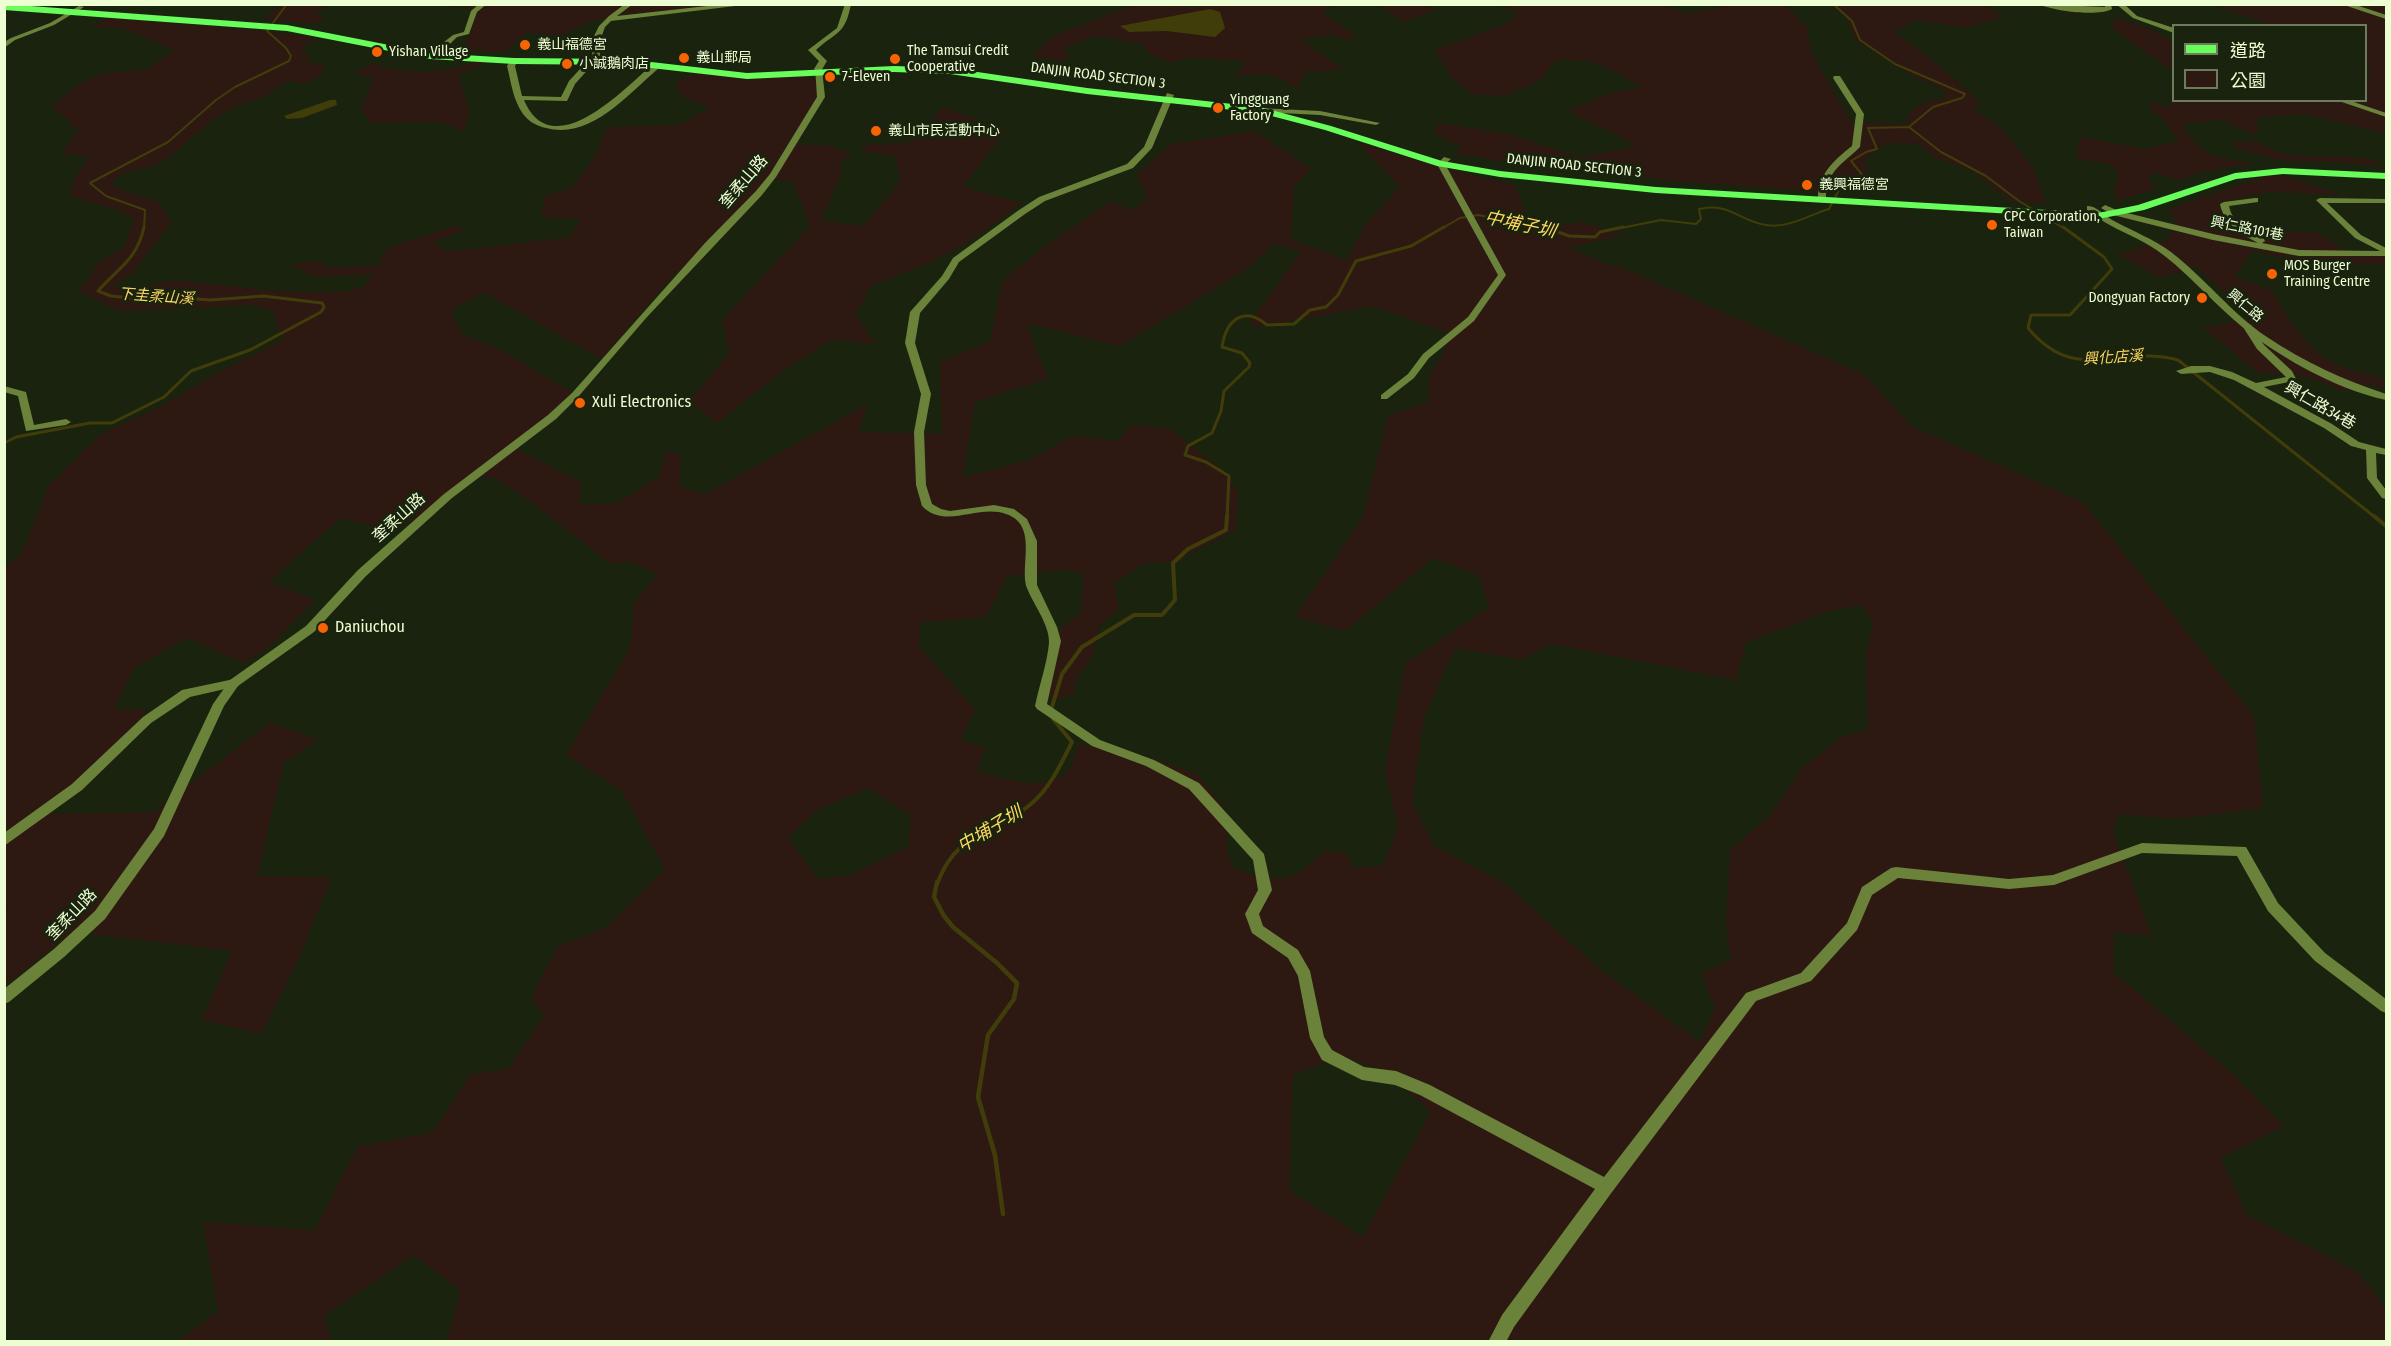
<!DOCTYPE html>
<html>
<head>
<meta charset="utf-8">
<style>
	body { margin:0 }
	#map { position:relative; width:2391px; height:1346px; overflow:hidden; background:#1a230e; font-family:"Fira Sans Condensed","Noto Sans TC",sans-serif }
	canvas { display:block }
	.frame { position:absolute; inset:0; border:6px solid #ecfed2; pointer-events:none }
	.legend { position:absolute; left:2172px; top:24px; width:195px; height:78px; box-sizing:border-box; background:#1a230e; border:2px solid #6e7b5c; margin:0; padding:8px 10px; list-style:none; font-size:18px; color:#ecfed2 }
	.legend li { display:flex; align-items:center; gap:12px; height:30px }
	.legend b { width:30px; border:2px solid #6e7b5c }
</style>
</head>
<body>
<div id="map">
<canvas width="2391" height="1346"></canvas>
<div class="frame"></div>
<ul class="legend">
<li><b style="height:8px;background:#68fd5a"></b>道路</li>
<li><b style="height:16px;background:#2d1912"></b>公園</li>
</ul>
</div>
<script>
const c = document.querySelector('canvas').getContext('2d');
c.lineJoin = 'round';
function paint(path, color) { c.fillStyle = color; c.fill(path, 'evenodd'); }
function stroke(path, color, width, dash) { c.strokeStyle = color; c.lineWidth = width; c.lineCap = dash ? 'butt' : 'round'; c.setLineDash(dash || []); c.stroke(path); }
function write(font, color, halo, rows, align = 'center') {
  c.font = font + ' "Fira Sans Condensed","Noto Sans TC",sans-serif'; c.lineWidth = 6; c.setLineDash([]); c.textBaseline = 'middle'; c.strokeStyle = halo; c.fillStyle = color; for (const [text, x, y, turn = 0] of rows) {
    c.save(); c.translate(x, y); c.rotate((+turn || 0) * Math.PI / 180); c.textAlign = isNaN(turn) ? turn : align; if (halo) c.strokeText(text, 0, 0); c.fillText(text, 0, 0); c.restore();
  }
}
paint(new Path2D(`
	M280,4H328V5L314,14L325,16L316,24L264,19Z
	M1662,4L1689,14L1726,5H1785L1807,27L1811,52L1851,122L1905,124C1914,102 1925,102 1946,98L1944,90L1907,73L1856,40L1845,16L1831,5H1986L2004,17L1966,28L1916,20L1894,32L1937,64L1979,101L1975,110L2000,127L2033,167L2046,204L2012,202L1972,171L1936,158L1919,144L1887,143L1865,159L1868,180L1831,177L1838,193L1684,182L1524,164L1456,154L1461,146L1433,134L1439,123L1509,134L1579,157L1636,146C1615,131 1590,125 1568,111L1611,93L1643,87L1593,61L1556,60L1541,80L1505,96L1472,94L1452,78L1435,50L1505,24L1518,14L1502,5Z
	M441,5H731L627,14L592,21L563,35L527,33L505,52L463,50L478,12L474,9Z
	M1133,5H1337L1320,11L1357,36L1346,40L1335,35L1300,39L1343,69L1304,73L1298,88L1273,75H1236L1246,61L1186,58L1173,63L1154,57L1139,43L1096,36L1063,48L1070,55L1061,61L1033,56L1053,36ZM1210,9L1215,37L1166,31L1130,32Z
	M1377,5H1425L1434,10L1404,22Z
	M2214,5H2386V134L2310,115L2296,114L2257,118L2258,131L2255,135L2221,120L2182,124C2201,159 2218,158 2253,163L2201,172L2179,181L2156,173L2147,176L2155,189L2116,201L2114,188L2119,177L2113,165L2075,158L2081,137L2144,149L2178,141L2164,119L2152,111L2149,101L2170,108L2173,98L2174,100H2366V81L2371,75L2370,72L2366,70V26L2256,25L2264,22Z
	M107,18L257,30L318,38L305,45L302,50L310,54L307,58L311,63L325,65L319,76L303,84L293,81L278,85L268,96L233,107L206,125L172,155L154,166L125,172L111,182L126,192L157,201L172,222L131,274L112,286L135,288L176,280L274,291L344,292L363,287L374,274L314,277L290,264L319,261L328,268L381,265V256L390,247L455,226L466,230L435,241L443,251C485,249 526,241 568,238L583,219L541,217L545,197L574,186L593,159L608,127L680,125L711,107L684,97L674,84L695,73L734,77H813L820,96L794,144L833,146L853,155L841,161V173L821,220L863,226L900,182L896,157L861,151L870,144L908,143L937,127L935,115L943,107L1006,130L963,187L1022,203L971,240L932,262L871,286L856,314L876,345L832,339L780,373L717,423L689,401L729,354L722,320L810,226L793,181L768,179L742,212L673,276L601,359L484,292L451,310L462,335L496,347L573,393L513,447L581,482L579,505L618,502L658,478L667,451L681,454L680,485L704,495L867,404L859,432L942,434L940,362L990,342L1002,281L1041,249L1110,201L1132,210L1148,199L1137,175L1171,144L1254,131L1312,169L1294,185L1291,240L1347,260L1366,223L1400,187L1357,142L1436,166L1515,185L1533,230L1582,222L1624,235L1568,248L1608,265H1616L1865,375L1911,426L2083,502L2254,716L2263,808L2177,819L2119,814L2113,832L2152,936L2113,932L2114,973L2234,1075L2284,1126L2221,1158L2247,1215L2359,1273L2386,1308V1341L446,1342L461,1291L414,1255L324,1316L331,1341H177L218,1311L203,1222L315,1230L358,1146L432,1133L470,1075L509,1068L544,1016L531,998L557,947L607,927L665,869L621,790L566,755L630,648L634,603L658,574L629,561L611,564L529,500L496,479L474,475L420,515L395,531L340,518L269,582L315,600L266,650L243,663L188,638L134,668L114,709L147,710L128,735L50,814L154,812L271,722L317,740L284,763L257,876L332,877L298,960L262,1034L202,1020L232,951L73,932L5,985L4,911L7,908L4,906V569L21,554L49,486L101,434L165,404L224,369L282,341L274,312L254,305L119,311L77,290L85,284L98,263L124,248L134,219L118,210L70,196L73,182L89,157L62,153L79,128L69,125L70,121L51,106L79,84L100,74L148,69L175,50L122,28L93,27ZM1275,243L1301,251L1249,324L1259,327L1373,306L1448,333L1443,354L1429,377L1428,402L1388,415L1363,517L1295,617L1345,631L1434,558L1479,576L1489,607L1405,664L1385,769L1398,828L1383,865L1353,868L1347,853L1323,851C1291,887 1278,880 1235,870L1228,855L1224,807L1198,774L1114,746L1079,745C1076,751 1074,761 1070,767C1049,796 1005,778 977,772L985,747L961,740L975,709L919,647L920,623L986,617L1007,576L1065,570L1084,573L1080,614L1060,629L1044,698L1059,699L1073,694L1077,679L1093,654L1098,628L1119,609L1114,583L1143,564L1170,562L1198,550L1236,530L1238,492L1225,472L1170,429L1133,424L1118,441L1073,436L1030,460L963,477L975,402L1048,379L1026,323L1120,346L1247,269ZM1862,605L1873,623L1866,656L1868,731L1841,737L1802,768L1769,817L1730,850L1726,926L1731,960L1701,973L1715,1008L1700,1042L1603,972L1504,883L1434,846L1412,803L1424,718L1455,648L1522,660L1551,644L1736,680L1746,643L1825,612ZM869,788L911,816L908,847L851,875L818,879L788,838L817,810ZM1340,1056L1385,1071L1431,1112L1363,1237L1289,1190L1293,1075Z
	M2115,19C2134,20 2158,32 2173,43V71C2153,55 2131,45 2112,27Z
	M472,62H488L457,75L470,111L463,131L441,122L371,123L360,110L374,78L353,73L373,63C391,74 455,75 472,62Z
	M2256,141C2263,145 2271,150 2278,152C2313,162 2354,149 2386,165L2277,160L2235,148L2233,142Z
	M2282,175L2343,195L2269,192L2220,202L2244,227L2261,232H2317L2351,255L2386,256V264L2323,265L2252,251L2234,276L2273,291C2287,319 2304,346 2332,362C2348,371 2370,374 2386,379V389L2368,384L2343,391L2309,377L2256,372L2203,327L2253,318L2196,267L2160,278L2117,254L2167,240L2176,220L2167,210L2265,176Z`), '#2d1912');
paint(new Path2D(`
	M1210,9L1220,12L1225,28L1215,37L1166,31L1129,32L1120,26Z
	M330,100H336L337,105L302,118L287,119L284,116Z`), '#413d0a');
stroke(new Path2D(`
	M1833,4L1852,21L1860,40L1895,64L1965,94L1962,98L1933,107L1909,127L1941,152L1986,176L2019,201L2065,229
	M144,229L145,210L106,196L90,183L168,142L216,100L235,87L289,61L291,56L286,48L267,31L287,4
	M1441,229L1460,218L1478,215L1554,229
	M1616,229L1661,220L1696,224L1701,219L1699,209C1730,202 1739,221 1766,225C1787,229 1809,215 1829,209L1839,190L1835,183L1836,179L1862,180L1864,177L1851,161L1866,152L1877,149L1868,128L1909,127`), '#413d0a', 2);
stroke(new Path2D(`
	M1545,227L1569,236L1595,237L1600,232L1623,227
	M2063,227L2104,257L2112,269L2070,315H2031L2028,328C2076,386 2119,344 2178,360L2376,518
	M4,443L16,437L90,423H112L164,397L191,371L250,350L321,312L324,307L322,303L263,296L211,300L167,297L131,298L111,296L98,291C118,268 137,260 144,227
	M1227,518L1229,476L1206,462L1185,455L1188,446L1212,433L1221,411L1224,391L1249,367L1250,363L1242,353L1222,347C1226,320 1244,305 1267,325L1294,324L1310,310L1326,307L1338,295L1356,261L1411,246L1444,227`), '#413d0a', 3);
stroke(new Path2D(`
	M2374,516L2386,526
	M1051,710L1062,674L1082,647L1134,615H1162L1175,600L1173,563L1188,549L1226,530L1227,516
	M937,884C958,829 992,837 1031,804C1050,788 1061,764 1072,742L1053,719`), '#413d0a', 4);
stroke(new Path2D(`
	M937,882L934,897L944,916L953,927L997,963L1017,983L1014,999L988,1035L978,1097L995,1155L1003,1214`), '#413d0a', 4.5);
paint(new Path2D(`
	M479,4H487L477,12L469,34L457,37L441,53H435V49L453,35L464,32L471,11Z
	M625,4H633L617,16L725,4H752L611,21L605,27L601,38L600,56L575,84L567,101L524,100C552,166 624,89 653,64H659V68C628,94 591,140 546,128C537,126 529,122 523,114C513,100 511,82 507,66L511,59L518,61L515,66L522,96L561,97L569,81L592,56L593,38L599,26L609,16Z
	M845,4H851C845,35 837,31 816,50L827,61L821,71H815L814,69L819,61L808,50L837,28Z
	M2038,4L2105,7V4H2111L2112,9C2097,17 2054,11 2038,4Z
	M2116,4H2124L2137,16L2174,28V33L2133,18Z
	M2341,4H2353L2386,15V19Z
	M79,6L84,7L54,25L15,40L4,48V42L11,38L50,23Z
	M1834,76H1840L1864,114L1860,147C1842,165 1825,171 1826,201L1822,203L1818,201C1817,175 1833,161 1852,146L1856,114L1833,78Z
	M1167,93L1174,95L1152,148L1133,168L1045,201L1025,214L959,262L949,279L920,313L915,343L931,394L924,432L926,485L932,504L941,509L950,511L994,505L1014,509L1027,519L1037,541V585L1057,627L1061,641L1047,704L1100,740L1154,760L1199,783L1264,854L1272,890L1259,914L1263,926L1298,950L1310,971L1324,1037L1332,1050L1364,1067L1396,1071L1430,1085L1604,1177L1746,993L1801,973L1847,923L1862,887L1891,868L1896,867L2009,879L2053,875L2142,843L2246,847L2278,903L2325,953L2386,999V1013L2381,1011L2315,961L2268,911L2237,856L2142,853L2054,885L2009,889L1898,878L1872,895L1857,930L1811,981L1756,1001L1612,1192L1514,1327L1506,1342H1488L1502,1315L1595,1189L1420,1095L1395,1085L1362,1080L1322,1060L1310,1038L1298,976L1288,958L1252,933L1245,914L1258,890L1253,860L1189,789L1146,766L1092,746L1037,709L1035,706C1039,686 1047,664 1049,643C1050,625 1033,604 1027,588C1019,567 1039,525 1006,514C978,504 945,530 922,506L916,485L914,432L921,394L905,343L910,312L942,276L953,258L1019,210L1039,197L1127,164L1144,147Z
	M2336,100H2348L2386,113V117Z
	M1257,108L1320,111L1380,123L1376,125L1320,115L1260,112H1257Z
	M1444,157L1451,159L1445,164L1506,275L1474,321L1429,358L1414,378L1387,399H1381V395L1408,374L1423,354L1468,317L1498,275L1437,164Z
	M2255,198H2258V202L2229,206C2232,223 2249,232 2264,239L2265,241L2262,243L2299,250L2380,251L2355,238L2316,200L2320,198L2386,199V203H2327L2361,235L2386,248V256H2299L2213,240L2113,215L2101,208L2105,205L2119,211L2213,234L2258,243C2241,234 2224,224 2220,204L2224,202Z
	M2248,324L2251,325L2264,345L2292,371L2296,379L2294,381L2264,387L2332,424L2359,442L2386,449V455L2376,453L2377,478L2386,490V499L2382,498L2367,478L2366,450L2351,446L2324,428L2234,380L2210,372L2181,374L2176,371L2191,366H2210L2232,372L2256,383L2286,377L2257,349L2243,327Z
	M4,386L26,392L34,425L66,419L71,422L66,425L26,431L18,396L4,392Z
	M234,679L240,683L238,686L190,697L151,723L82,790L4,846V833L72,784L143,717L182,690Z`), '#6a823a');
paint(new Path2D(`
	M815,67L822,69L825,97L776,177L762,195L647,317L578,397L556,419L452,498L366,576L314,632L238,686L224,706L164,836L105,919L64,957L9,1002L4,1004V989L54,949L95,911L154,829L213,704L230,680L306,626L358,570L444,494L548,415L572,393L705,243L756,191L770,174L817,97Z
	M2087,206C2096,205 2106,217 2114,221C2133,231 2153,239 2171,252C2205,278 2231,313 2267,337C2304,362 2344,380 2386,394V400C2335,389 2272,354 2233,319C2210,299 2190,276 2166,257C2142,237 2111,230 2087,210Z`), '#6a823a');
paint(new Path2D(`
	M4,4L287,25L430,53L514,58L625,59L747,73L894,66L950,68L1087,88L1260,107L1331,126L1442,161L1500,171L1656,187L2098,213L2138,205L2235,173L2283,168L2386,173V179L2283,174L2236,179L2144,210L2098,219L1656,193L1500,177L1437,166L1325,130L1260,113L1087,94L950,74L894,72L747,79L625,65L514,64L430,59L287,31L4,10Z`), '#68fd5a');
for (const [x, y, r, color] of [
	[525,45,6,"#f86303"],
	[377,52,6,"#f86303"],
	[684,58,6,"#f86303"],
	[895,59,6,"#f86303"],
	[567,64,6,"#f86303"],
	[830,77,6,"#f86303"],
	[1218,108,6,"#f86303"],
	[876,131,6,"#f86303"],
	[1807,185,6,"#f86303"],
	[1992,225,6,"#f86303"],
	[2272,274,6,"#f86303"],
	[2202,298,6,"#f86303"],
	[580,403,6,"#f86303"],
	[323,628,6,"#f86303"]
]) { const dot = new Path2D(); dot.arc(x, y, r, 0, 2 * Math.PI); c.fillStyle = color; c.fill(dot); stroke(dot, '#1a230e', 2); }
write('14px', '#ecfed2', '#1a230e', [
	["義山福德宮",537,45],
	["The Tamsui Credit",907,51],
	["Cooperative",907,67],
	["Yishan Village",389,52],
	["義山郵局",696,58],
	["小誠鵝肉店",579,64],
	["7-Eleven",842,77],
	["Yingguang",1230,100],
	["Factory",1230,116],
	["義山市民活動中心",888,131],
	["義興福德宮",1819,185],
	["CPC Corporation,",2004,217],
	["Taiwan",2004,233],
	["MOS Burger",2284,266],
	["Training Centre",2284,282],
	["Dongyuan Factory",2190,298,"right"]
], 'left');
write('14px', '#ecfed2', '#1a230e', [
	["DANJIN ROAD SECTION 3",1098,76,7],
	["DANJIN ROAD SECTION 3",1574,166,6],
	["興仁路101巷",2247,229,11],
	["興仁路",2245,306,40]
]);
write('italic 15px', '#fdd761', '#1a230e', [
	["下圭柔山溪",156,297,4],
	["興化店溪",2113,358,-4]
]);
write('16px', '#ecfed2', '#1a230e', [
	["奎柔山路",744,182,-49],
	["興仁路34巷",2320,406,30],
	["奎柔山路",399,518,-42],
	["奎柔山路",72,915,-46]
]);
write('16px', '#ecfed2', '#1a230e', [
	["Xuli Electronics",592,403],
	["Daniuchou",335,628]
], 'left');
write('italic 18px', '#fdd761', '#1a230e', [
	["中埔子圳",1520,225,12],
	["中埔子圳",990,830,-31]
]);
</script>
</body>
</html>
